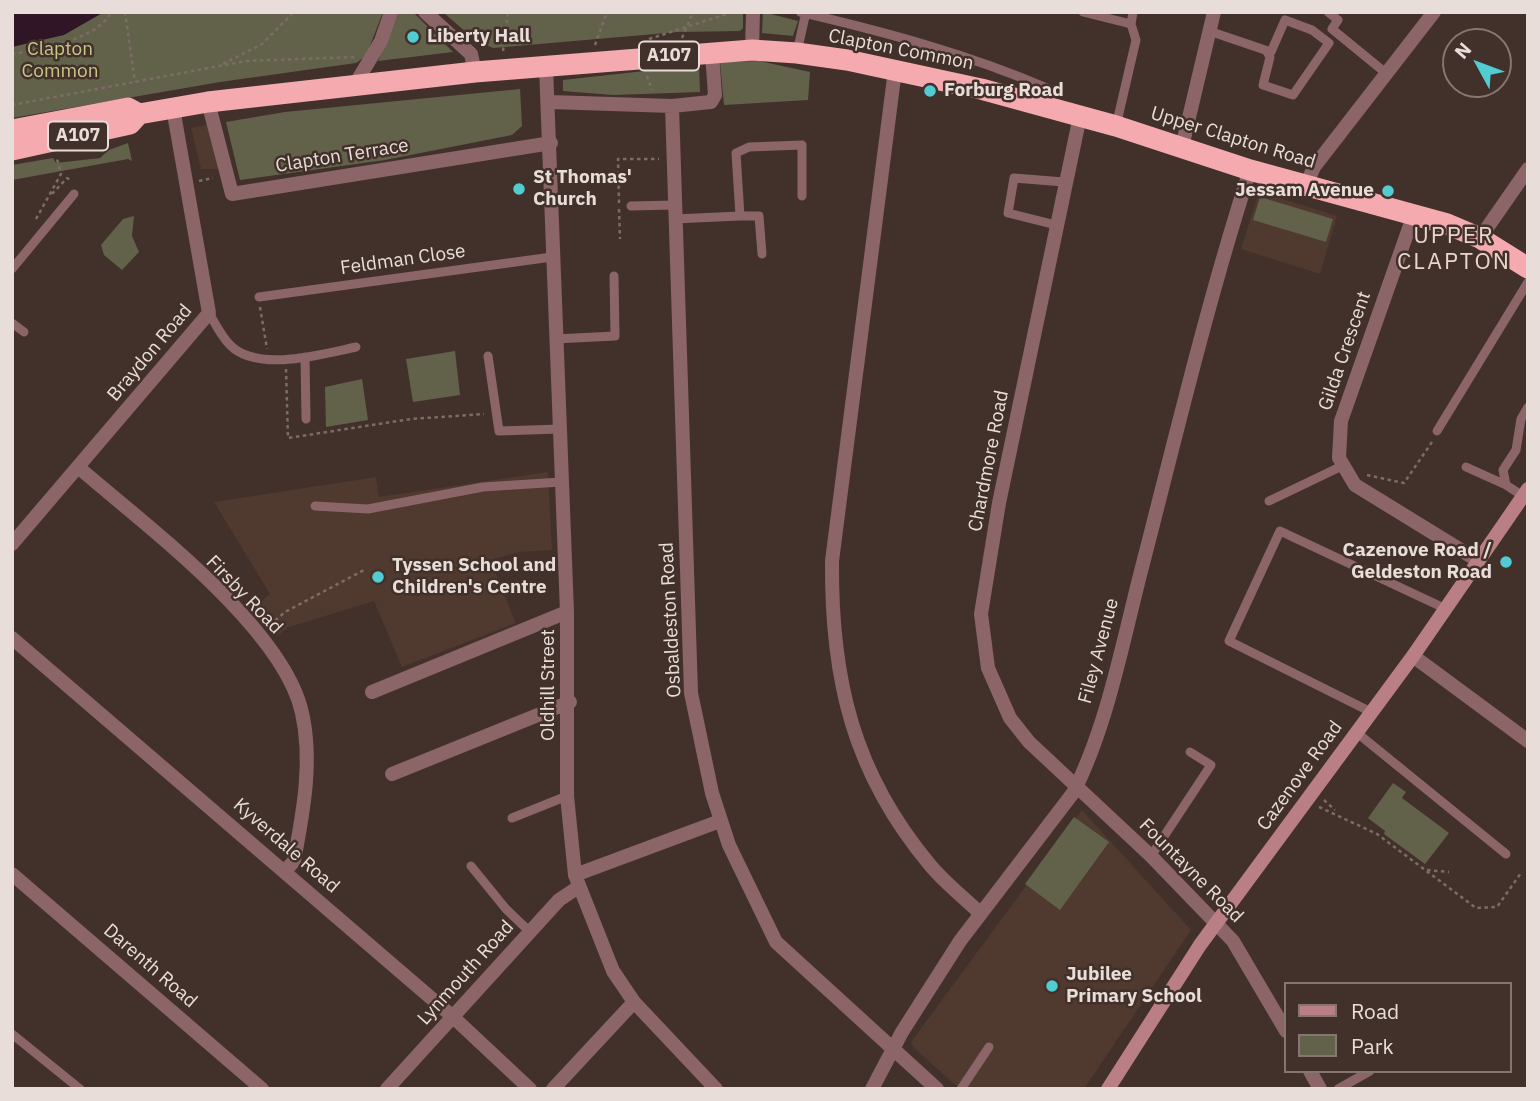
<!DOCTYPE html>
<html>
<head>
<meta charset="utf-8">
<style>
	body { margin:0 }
	#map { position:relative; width:1540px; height:1101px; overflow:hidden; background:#42312a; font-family:"IBM Plex Sans",sans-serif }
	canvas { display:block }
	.frame { position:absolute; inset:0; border:14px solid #e8ddd8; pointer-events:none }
	.legend { position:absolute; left:1284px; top:982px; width:228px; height:91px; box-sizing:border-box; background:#42312a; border:2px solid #847670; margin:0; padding:9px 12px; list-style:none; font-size:21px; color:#e8ddd8 }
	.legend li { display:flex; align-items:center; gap:14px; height:35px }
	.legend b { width:35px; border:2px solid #847670 }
	.north { position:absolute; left:1442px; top:28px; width:70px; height:70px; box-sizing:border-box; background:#42312a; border:2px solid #847670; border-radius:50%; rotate:311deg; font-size:19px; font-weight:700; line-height:28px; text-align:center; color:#e8ddd8 }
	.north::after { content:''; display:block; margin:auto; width:24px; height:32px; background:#51ccd2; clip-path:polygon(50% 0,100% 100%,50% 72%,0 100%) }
</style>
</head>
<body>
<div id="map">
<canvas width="1540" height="1101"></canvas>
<div class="frame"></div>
<ul class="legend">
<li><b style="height:9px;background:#ba7f84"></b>Road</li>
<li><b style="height:19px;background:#62624b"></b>Park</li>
</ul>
<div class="north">N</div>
</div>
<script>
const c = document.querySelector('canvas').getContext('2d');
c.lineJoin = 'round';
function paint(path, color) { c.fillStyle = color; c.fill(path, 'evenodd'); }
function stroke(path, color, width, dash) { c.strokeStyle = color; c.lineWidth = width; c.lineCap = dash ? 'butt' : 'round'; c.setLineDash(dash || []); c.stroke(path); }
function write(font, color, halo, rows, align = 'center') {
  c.font = font + ' "IBM Plex Sans",sans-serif'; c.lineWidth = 5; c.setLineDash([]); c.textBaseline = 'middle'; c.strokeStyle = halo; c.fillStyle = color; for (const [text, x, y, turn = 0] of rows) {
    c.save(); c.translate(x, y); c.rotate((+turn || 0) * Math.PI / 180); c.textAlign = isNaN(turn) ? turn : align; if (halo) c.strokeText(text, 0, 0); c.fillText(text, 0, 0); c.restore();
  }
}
paint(new Path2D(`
	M207,125L219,169H201L191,128Z
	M1267,194L1337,216L1320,274L1241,249L1257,198Z
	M548,472L552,550L519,552L490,560L516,623L402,667L374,601L289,627L277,636L252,608L270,594L214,502L376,477L379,497Z
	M1082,810L1191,930L1084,1089H960L914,1048L911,1042Z`), '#50392e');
paint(new Path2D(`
	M12,12H383L366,56L356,63L220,82L12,118Z
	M398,12H413L453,52L378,61Z
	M443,12H743V28L740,31L678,32L493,48L475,40Z
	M763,12L798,21L793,36L762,33Z
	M759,61L810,72L808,100L724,105L720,62Z
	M699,65L700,92L613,95L563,91V80Z
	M520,89L522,126L512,135L385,160L240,180L226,122L285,112Z
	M128,143L132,161L128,159L12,180V165L53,158L56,163L100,158L109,150Z
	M1260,197L1333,219L1326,242L1253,220Z
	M134,216L132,236L139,252L122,270L104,255L101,245L123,219Z
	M455,351L460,395L413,402L406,359Z
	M362,379L368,420L326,427L325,387Z
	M1393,783L1406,792L1402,798L1449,833L1425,864L1384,834L1385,831L1368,818Z
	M1074,817L1109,842L1060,910L1025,884Z`), '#62624b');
paint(new Path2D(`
	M12,12H104L64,35L12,47Z`), '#301526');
stroke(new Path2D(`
	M125,12L135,82
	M682,38L693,12
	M649,39L733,12
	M595,45L607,12
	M503,51L508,12
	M12,54C39,50 99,39 111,12
	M223,64L262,44L294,12
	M647,76L652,90
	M12,105L246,61L355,57
	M199,181L213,178
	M52,194L67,178L72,181
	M619,203L618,159H659
	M619,209L620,239
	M36,219L61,174L57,159
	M260,307L267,349
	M286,369L288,438L411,419L484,414
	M1367,475L1404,483L1432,442
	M270,625L285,612L366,569
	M1324,800L1335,810
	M1319,807L1377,834L1476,908L1497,907L1521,873
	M1427,870L1449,872`), '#7b6c66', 2.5, [3.5, 3.5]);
stroke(new Path2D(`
	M800,12C885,32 968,54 1049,89
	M1083,12L1131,24L1136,40L1116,126
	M1328,12L1338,20L1332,29L1387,74
	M1131,24L1133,12
	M1209,31L1271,52L1285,20L1312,30L1329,43L1293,95L1263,85L1270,57L1267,52
	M797,52L806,12
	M631,206L674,205
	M740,216H759L762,254
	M674,219L740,216L736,153L749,147L802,145V196
	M1056,225L1008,213L1014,178L1064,182
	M12,269L74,194
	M259,297L552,257
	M209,313C215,323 221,336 230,345C257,373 323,354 356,347
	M12,323L24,332
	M555,339L615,336L614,276
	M488,356L499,431L560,429
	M305,357L306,419
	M1437,431L1528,282
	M1466,467L1506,485
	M1523,496L1506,485L1503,470L1516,450L1521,419L1528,407
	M1269,501L1342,466
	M315,506L368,509L483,487L561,482
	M1371,712L1229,641L1280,531L1444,608
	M1356,732L1506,854
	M512,818L567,796
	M1151,856L1211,765L1190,752
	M471,866L506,909L530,932
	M12,1034L80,1089
	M961,1089L989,1047
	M1338,1089L1370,1071`), '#8b6568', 9);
stroke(new Path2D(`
	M425,12L471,54L475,72
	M752,50L753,12
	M546,67L567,612V796L575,875L613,971L634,1002L716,1089
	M895,70L832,561C831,679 853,773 930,865C944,882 963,897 980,913
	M354,86L381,41L391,12
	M208,102L232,194L551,143
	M550,102L672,106L711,102L715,95L712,53
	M672,106L691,693L712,793L729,845L776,942L937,1089
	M1080,116L999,503L981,614L988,668L1010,718L1029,742L1151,856L1233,941L1286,1031
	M1182,147L1214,12
	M1306,185L1314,167L1434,12
	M1414,214L1341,421L1339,458L1355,485L1477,560
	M1480,238L1528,169
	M78,467C143,523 284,628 302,713C313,761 303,813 294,861L285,871
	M12,544L209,313L173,108
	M12,638L452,1016L530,1089
	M1413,656L1528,741
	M372,692L567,612
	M392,774L570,702
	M12,874L262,1089
	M575,875L720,821
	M1310,1071L1320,1089
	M387,1089L559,900L577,888
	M553,1089L634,1002
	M872,1089L902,1032L960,941L1073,793C1106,729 1122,646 1140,575C1175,440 1207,303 1250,170`), '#8b6568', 14);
stroke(new Path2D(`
	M1108,1089L1200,945L1413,656L1528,489`), '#ba7f84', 14);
stroke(new Path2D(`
	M12,130L128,108L139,114
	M12,150L130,124L139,114L208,102L475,72L752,50L797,53L847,60L981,89L1116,126L1250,170L1447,224L1480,238L1528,268`), '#f5aab0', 21);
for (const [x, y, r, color] of [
	[413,37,7,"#51ccd2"],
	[930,91,7,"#51ccd2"],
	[519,189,7,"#51ccd2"],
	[1388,191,7,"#51ccd2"],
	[1506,562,7,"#51ccd2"],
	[378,577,7,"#51ccd2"],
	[1052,986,7,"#51ccd2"]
]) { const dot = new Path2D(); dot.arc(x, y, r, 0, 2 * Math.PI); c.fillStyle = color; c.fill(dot); stroke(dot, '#42312a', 2.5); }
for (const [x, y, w] of [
	[669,56,60],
	[78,136,60]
]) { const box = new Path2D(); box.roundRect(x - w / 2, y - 14.5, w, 29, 5); c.fillStyle = '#42312a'; c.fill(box); stroke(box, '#e8ddd8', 2); }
write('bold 18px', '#e8ddd8', null, [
	["A107",669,56],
	["A107",78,136]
]);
write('bold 19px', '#e8ddd8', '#42312a', [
	["Liberty Hall",427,37],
	["Forburg Road",944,91],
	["St Thomas'",533,178],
	["Church",533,200],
	["Jessam Avenue",1374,191,"right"],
	["Cazenove Road /",1492,551,"right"],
	["Geldeston Road",1492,573,"right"],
	["Tyssen School and",392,566],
	["Children's Centre",392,588],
	["Jubilee",1066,975],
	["Primary School",1066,997]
], 'left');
write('19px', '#c8c689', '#42312a', [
	["Clapton",60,50],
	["Common",60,72]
]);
write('19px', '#e8ddd8', '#42312a', [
	["Clapton Common",901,50,11],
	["Upper Clapton Road",1233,138,17],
	["Clapton Terrace",342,156,-9],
	["Feldman Close",403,260,-8],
	["Gilda Crescent",1345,351,-71],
	["Braydon Road",150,353,-50],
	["Chardmore Road",989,461,-79],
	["Firsby Road",244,595,46],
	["Osbaldeston Road",671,620,-93],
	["Filey Avenue",1099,651,-75],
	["Oldhill Street",549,685,-90],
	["Cazenove Road",1300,776,-54],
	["Kyverdale Road",286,846,41],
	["Fountayne Road",1191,871,45],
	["Darenth Road",150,966,41],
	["Lynmouth Road",466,973,-48]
]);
c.letterSpacing = '2px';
write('23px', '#ead4cb', '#42312a', [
	["UPPER",1454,236],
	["CLAPTON",1454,262]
]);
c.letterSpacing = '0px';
</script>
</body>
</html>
